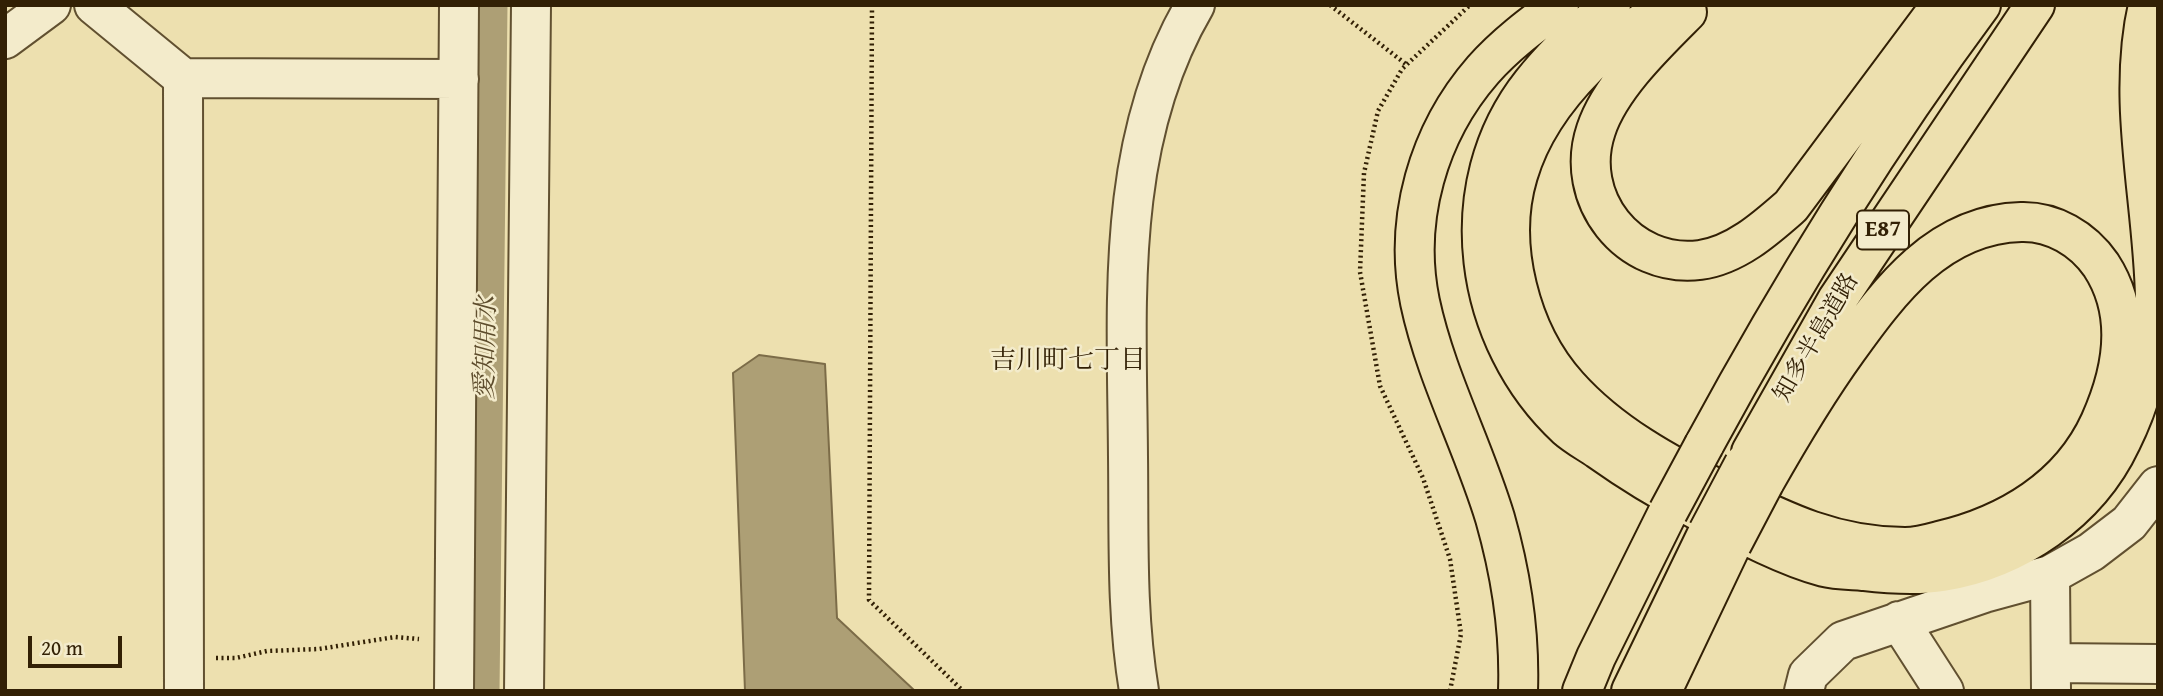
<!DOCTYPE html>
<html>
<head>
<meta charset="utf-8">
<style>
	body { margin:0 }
	#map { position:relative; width:2163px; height:696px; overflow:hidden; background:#ede0af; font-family:"Gentium Book Plus",serif }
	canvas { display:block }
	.frame { position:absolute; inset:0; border:7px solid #322005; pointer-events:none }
	.scale { position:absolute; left:28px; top:636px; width:94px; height:32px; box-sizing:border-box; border:4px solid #322005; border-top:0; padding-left:9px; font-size:21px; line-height:24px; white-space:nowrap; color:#322005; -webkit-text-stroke:5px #f3ebcb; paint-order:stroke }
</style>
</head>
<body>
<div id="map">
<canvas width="2163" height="696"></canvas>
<div class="frame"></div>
<div class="scale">20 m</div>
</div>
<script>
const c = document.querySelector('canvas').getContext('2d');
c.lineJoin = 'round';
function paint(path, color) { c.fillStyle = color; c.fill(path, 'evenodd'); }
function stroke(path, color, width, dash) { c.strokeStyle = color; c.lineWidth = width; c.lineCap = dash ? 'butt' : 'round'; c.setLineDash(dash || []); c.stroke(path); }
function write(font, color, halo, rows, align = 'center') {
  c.font = font + ' "Gentium Book Plus","Noto Serif JP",serif'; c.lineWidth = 5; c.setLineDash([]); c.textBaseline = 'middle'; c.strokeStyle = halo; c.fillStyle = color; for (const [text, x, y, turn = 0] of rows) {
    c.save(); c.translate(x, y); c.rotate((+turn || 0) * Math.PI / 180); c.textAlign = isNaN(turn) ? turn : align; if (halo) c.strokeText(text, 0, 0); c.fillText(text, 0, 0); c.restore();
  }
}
const water = new Path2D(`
	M759,355L825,364L837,618L915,691H745L733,373Z`);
paint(water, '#ad9f75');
stroke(water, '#7c6c48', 2);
stroke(new Path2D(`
	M483,691L491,5`), '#ad9f75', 33);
const minor = new Path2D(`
	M94,5L183,78L459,79
	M5,39L51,5
	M183,78L184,691
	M2050,575L2051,691
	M1899,621L1944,691
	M2051,663L2158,664
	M454,691L459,5
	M524,691L531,5
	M1139,691C1126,613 1129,535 1128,457C1127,303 1114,143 1195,5
	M1804,691L1808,675L1843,641L1984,593L2050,575L2091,552L2129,523L2158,486`);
const highway = new Path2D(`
	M1611,5C1583,28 1555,54 1532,83C1450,186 1473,341 1567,428C1576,436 1589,443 1599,450C1630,472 1661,491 1694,508C1734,529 1780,555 1824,567C1836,570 1850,570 1863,571C1889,574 1916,576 1942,572C2017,560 2088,512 2121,442C2143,398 2156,347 2155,297C2153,200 2126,101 2148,5
	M1671,5C1641,24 1611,41 1587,66C1557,96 1530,134 1518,175C1497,244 1520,333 1568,386C1610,433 1668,465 1724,492C1785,522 1836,547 1905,547C1916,547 1928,544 1939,541C2007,525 2070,488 2100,422C2123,371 2133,314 2101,265C2083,239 2053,221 2021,222C1939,224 1890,290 1847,350C1816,393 1790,437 1764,483
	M1687,12C1655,44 1610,87 1596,130C1573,198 1628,269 1700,260C1736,255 1766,228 1791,206L1941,5
	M1704,445C1787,292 1877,145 1981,5
	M1751,452L1837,300L2035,5
	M1518,691C1520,633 1511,574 1495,518C1473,445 1436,377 1420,302C1403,220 1428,133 1483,70C1505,45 1532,25 1559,5
	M1582,691L1596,657L1668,512
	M1631,691L1708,532
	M1662,691L1732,544`);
stroke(minor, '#615030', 42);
stroke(highway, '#322005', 42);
stroke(new Path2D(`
	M872,5L869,600L963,691
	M1330,5L1407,65
	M216,658H236L267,651L319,649L395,637L419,639
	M1450,691L1461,634L1450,559L1423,478L1380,386L1360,272L1364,173L1378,111L1402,69L1470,5`), '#322005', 4.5, [2, 3.5]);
stroke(minor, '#f3ebcb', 38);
stroke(highway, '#ede0af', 38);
const highwayBridge = new Path2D(`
	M1668,512L1704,445
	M1708,532L1744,464
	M1732,544L1764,483`);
stroke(highwayBridge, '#322005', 42, []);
stroke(highwayBridge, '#ede0af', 38);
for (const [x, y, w] of [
	[1883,230,52]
]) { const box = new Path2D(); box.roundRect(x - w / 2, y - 19.5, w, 39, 5); c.fillStyle = '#f3ebcb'; c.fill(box); stroke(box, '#322005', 2); }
write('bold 23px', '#322005', null, [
	["E87",1883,230]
]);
write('24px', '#322005', '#f3ebcb', [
	["知多半島道路",1817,338,-60]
]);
write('italic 26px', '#5d4c2c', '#f3ebcb', [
	["愛知用水",487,348,-89]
]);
write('26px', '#322005', '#f3ebcb', [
	["吉川町七丁目",1068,361]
]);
</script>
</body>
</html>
